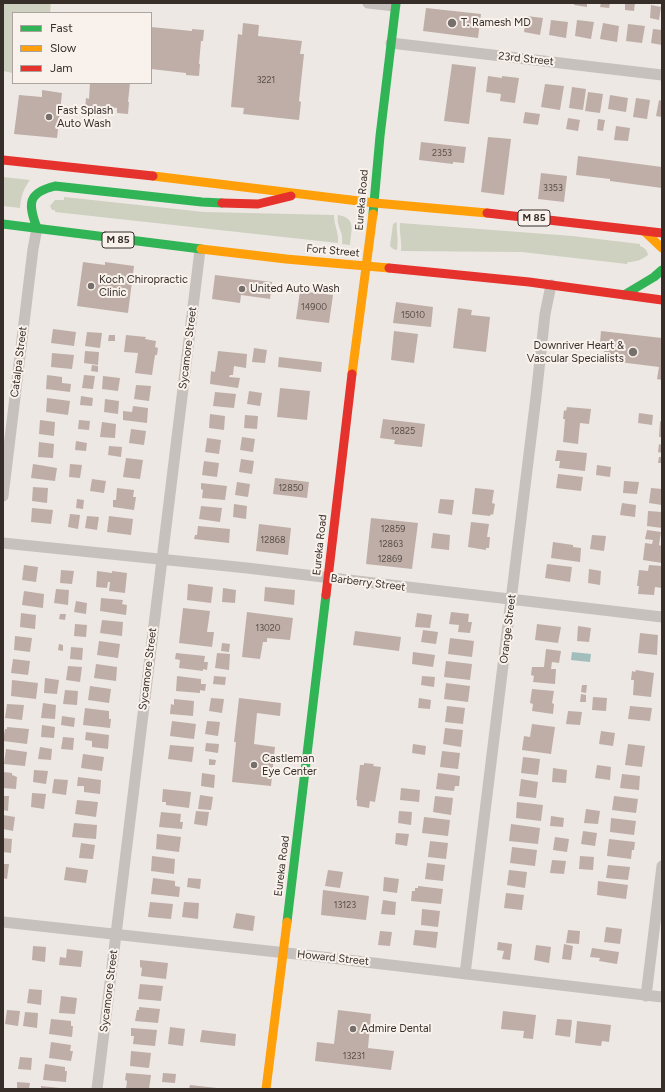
<!DOCTYPE html>
<html>
<head>
<meta charset="utf-8">
<style>
	body { margin:0 }
	#map { position:relative; width:665px; height:1092px; overflow:hidden; background:#ede8e4; font-family:Figtree,sans-serif }
	canvas { display:block }
	.frame { position:absolute; inset:0; border:4px solid #372e2a; pointer-events:none }
	.legend { position:absolute; left:12px; top:12px; width:140px; height:72px; box-sizing:border-box; background:#f9f2ec; border:1px solid #aba49e; margin:0; padding:5px 7px; list-style:none; font-size:12px; color:#372e2a }
	.legend li { display:flex; align-items:center; gap:8px; height:20px }
	.legend b { width:20px; border:1px solid #aba49e }
</style>
</head>
<body>
<div id="map">
<canvas width="665" height="1092"></canvas>
<div class="frame"></div>
<ul class="legend">
<li><b style="height:5px;background:#30b455"></b>Fast</li>
<li><b style="height:5px;background:#ff9f0a"></b>Slow</li>
<li><b style="height:5px;background:#e5322d"></b>Jam</li>
</ul>
</div>
<script>
const c = document.querySelector('canvas').getContext('2d');
c.lineJoin = 'round';
function paint(path, color) { c.fillStyle = color; c.fill(path, 'evenodd'); }
function stroke(path, color, width, dash) { c.strokeStyle = color; c.lineWidth = width; c.lineCap = dash ? 'butt' : 'round'; c.setLineDash(dash || []); c.stroke(path); }
function write(font, color, halo, rows, align = 'center') {
  c.font = font + ' Figtree,sans-serif'; c.lineWidth = 4; c.setLineDash([]); c.textBaseline = 'middle'; c.strokeStyle = halo; c.fillStyle = color; for (const [text, x, y, turn = 0] of rows) {
    c.save(); c.translate(x, y); c.rotate((+turn || 0) * Math.PI / 180); c.textAlign = isNaN(turn) ? turn : align; if (halo) c.strokeText(text, 0, 0); c.fillText(text, 0, 0); c.restore();
  }
}
paint(new Path2D(`
	M3,3H51L50,13H13V73L3,71Z
	M3,177L30,180C23,189 21,197 20,208L3,206Z
	M64,197L204,212L334,215C334,226 339,232 338,243L55,212V210H52L50,206L55,200H64Z
	M338,215C357,218 351,231 350,245L342,244C344,230 336,228 338,215Z
	M397,222C396,231 399,240 397,250L393,249L390,246L393,224Z
	M400,223L572,236L640,244V246C645,248 647,250 648,255C641,260 636,262 628,262L627,264L522,252L402,251H401C402,241 399,232 400,223Z`), '#ced1bf');
paint(new Path2D(`
	M572,652L591,654L590,662L571,660Z`), '#a1bdbc');
paint(new Path2D(`
	M575,3H587V7L574,5Z
	M601,3H610L609,8L600,7Z
	M625,3H635L634,11L625,10Z
	M651,5L661,7L659,20L650,18Z
	M426,8L481,14L478,38L423,31Z
	M526,16L543,18L540,35L524,32Z
	M551,20L568,22L566,38L549,35Z
	M577,20L594,22L591,39L575,36Z
	M243,23L259,25L258,36L302,41L300,54H304L299,101L301,102L299,120L243,114L244,108L231,107L238,34L242,35Z
	M603,23L619,26L617,42L600,39Z
	M628,24L645,26L642,43L626,41Z
	M151,27L192,31V29L204,30L203,41H201L199,64H200L199,76L186,75V73L151,69Z
	M653,29L662,30V45L651,43Z
	M452,64L476,67L469,124L444,121Z
	M488,76L502,78V76L519,78L515,103L500,101L501,94L486,92Z
	M90,83H130L128,102H129L128,114L117,113V108L96,106V110L85,109L86,98L89,99Z
	M545,84L564,86L560,110L541,107Z
	M572,87L586,89L583,110L569,108Z
	M42,90L62,93L57,138L14,134L19,95L42,97Z
	M588,92L603,94L600,113L585,111Z
	M610,95L628,98L626,112L608,109Z
	M636,98L650,100L647,119L633,117Z
	M659,100L662,101V117L656,116Z
	M525,112L540,114L538,125L523,123Z
	M568,118L580,120L578,131L566,129Z
	M598,119L605,120L603,131L597,130Z
	M616,126L630,128L628,141L614,140Z
	M488,137L511,139L504,195L481,192Z
	M421,142L466,147L464,163L453,162V164L419,160Z
	M578,156L662,167V188L610,181V179L576,175Z
	M541,173L567,176L564,202L538,199Z
	M83,262L105,265V262L134,266L128,313L77,306Z
	M215,275L272,282L270,299L241,295L240,303L212,299Z
	M300,291L333,295L329,323L296,319Z
	M396,302L433,307L431,327L393,323Z
	M458,308L472,310L471,315L490,317L486,352L453,348Z
	M53,329L76,332L74,346L51,343Z
	M394,331L418,334L414,363L391,360Z
	M601,331L662,338V380L657,379L659,367L603,360L605,343H600Z
	M87,332L102,333L100,348L85,346Z
	M109,335H115V341H108Z
	M126,335L146,337L145,339L156,341L155,347L158,348L157,355H155L152,375L135,373L138,353L124,352Z
	M254,348L267,350L265,363L252,362Z
	M85,351L99,352L98,365L84,363Z
	M218,351L247,354L246,368L234,366L233,375H230L229,377L240,378L238,388L210,384L211,371L215,372Z
	M52,353L74,355L72,369L51,367Z
	M279,357L322,362L321,372L278,367Z
	M92,365L98,366V372L91,371Z
	M47,375L62,377V383L71,384L70,392L46,389Z
	M84,375L95,376L93,389L82,388Z
	M103,376L120,378L118,391L102,389Z
	M136,385L151,386L149,401L134,399Z
	M280,388L310,391L307,420L277,417Z
	M249,391L262,393L260,406L247,404Z
	M215,392L236,394L234,408L213,406Z
	M81,396L93,398L92,406L80,405Z
	M47,398L70,401L68,415L46,412Z
	M105,399L119,401L118,414L104,412Z
	M133,406L148,408L147,423L123,420V411L132,412Z
	M567,407L591,409L589,424L580,423L578,444L563,442L565,419H563L564,410L566,411Z
	M639,413L653,415L652,425L638,423Z
	M210,414L225,416L224,430L209,428Z
	M245,415L258,416L257,429L244,428Z
	M383,419L425,424L422,447L394,444L395,440L380,438Z
	M40,420L55,422L54,436L39,434Z
	M79,420L90,421L89,430L78,429Z
	M660,421L662,422V437H659Z
	M102,422L116,424L115,438L100,437Z
	M131,429L146,431L144,445L129,443Z
	M242,437L255,439L253,452L240,450Z
	M207,438L221,440L219,454L205,452Z
	M76,441L87,443L86,451L75,450Z
	M39,442L54,444L53,458L38,457Z
	M659,444L662,445V453L658,452Z
	M109,446L122,447L121,457L108,455Z
	M557,450L587,453L585,471L559,468L560,461H555Z
	M659,457H662V463H658Z
	M126,458L143,460L140,479L123,477Z
	M241,459L254,461L252,474L239,472Z
	M204,461L219,463L217,477L202,475Z
	M33,464L57,468L55,481L31,478Z
	M70,464L82,465L80,478L69,477Z
	M597,465L611,467L610,477L596,475Z
	M558,474L583,477L581,491L556,488Z
	M275,478L309,482L307,498L273,494Z
	M92,479L106,481L104,493L90,491Z
	M624,481L639,482L637,494L623,493Z
	M237,482L250,484L248,497L235,495Z
	M201,483L227,486L225,500L202,498L203,490L201,489Z
	M33,487L48,488L47,503L32,501Z
	M117,488L134,490L133,497H136L134,510L113,507V500H116Z
	M475,488L494,490L492,503L495,504L493,515L491,514L490,516L472,514Z
	M651,488L662,489V505L649,503Z
	M77,499L84,500L83,509L76,508Z
	M440,499L454,500L452,515L438,513Z
	M622,503L636,505L635,517L620,515Z
	M234,504L247,506L246,519L233,517Z
	M201,506L222,508L220,522L199,519Z
	M32,508L53,510L51,524L31,522Z
	M648,511L662,512V528L647,526Z
	M70,514L80,515L78,529L68,527Z
	M87,516L99,517L97,530L85,528Z
	M109,516L133,519L131,535L107,532Z
	M371,518L418,523L412,569L366,564Z
	M471,522L489,524L487,537H490L489,548H486V550L468,547Z
	M259,524L291,528L288,555L256,551Z
	M198,526L230,529L229,543L194,539L195,535H197Z
	M647,530L661,532L659,545L662,546V563L643,560L645,543L652,544L653,540L645,539Z
	M433,533L450,535L449,550L431,548Z
	M592,535L606,536L604,551L590,549Z
	M553,542L573,545V547L581,548L580,562L551,558Z
	M547,564L572,567L570,582L545,578Z
	M24,565L38,567L36,582L22,580Z
	M649,565L662,566V588L655,587L654,595L638,594L639,586H637L639,570L648,571Z
	M589,569L601,571L600,585L588,583Z
	M61,570L74,571L72,584L60,583Z
	M97,571L112,573V571L127,573L125,593L109,591L110,582H108L107,588L96,587Z
	M188,584L213,587L211,603L187,600Z
	M265,587L295,590L294,605L264,601Z
	M223,588L236,590L235,603L222,602Z
	M56,589L69,590L68,605L54,603Z
	M24,591L44,594L43,608L22,605Z
	M101,598L123,600L122,604L127,605L126,615L100,611Z
	M76,601L87,603L86,614L74,612Z
	M183,608L210,611L207,632H214L212,647L179,643Z
	M247,612L293,618L290,640L267,638V642H263L260,659L242,657Z
	M451,612L469,614L468,622H472L470,633L458,632L459,625L449,624Z
	M21,613L36,615L35,629L20,627Z
	M417,613L432,615L430,628L415,627Z
	M60,614H66L65,620L59,619Z
	M102,620L123,622L122,636L100,633Z
	M75,624L87,625L86,637L74,636Z
	M537,624L561,627L558,643L535,640Z
	M578,626L591,628L589,642L577,641Z
	M423,630L438,632L436,644L421,642Z
	M355,631L401,637L399,651L353,645Z
	M640,633L658,635L657,655L638,653Z
	M15,636L32,638L30,652L14,650Z
	M450,638L474,641L472,657L448,654Z
	M99,641L120,644L118,658L97,655Z
	M222,643L230,644L229,652L221,651Z
	M59,644L63,645V651L58,650Z
	M71,647L83,648L82,660L70,659Z
	M546,649L561,651L559,663L552,662L551,669H556L555,684L533,682L534,676L531,675L532,667H544Z
	M413,652L435,655L433,667L412,664Z
	M176,653L205,656L204,662H208L207,670L203,669V671L179,668L180,660L175,659Z
	M217,653L230,654L229,670L215,668Z
	M13,659L30,661L28,675L11,673Z
	M446,661L472,664L470,680L444,677Z
	M96,664L117,667L116,681L94,678Z
	M68,666L82,667L80,682L66,680Z
	M636,670L654,673L651,697L633,695L634,680H631L632,671L635,672Z
	M177,676L201,679V684H206L205,691L200,690V693L176,691Z
	M214,676L226,677L225,685L213,684Z
	M422,676L435,677L434,687L421,685Z
	M45,678L59,680L57,694L44,693Z
	M12,680L38,683L36,699L11,696Z
	M446,683L470,686L468,702L444,699Z
	M582,685H587L586,693L581,692Z
	M90,686L111,689L109,703L88,700Z
	M532,689L554,691L552,703L554,704L553,714L532,711L533,704L530,703Z
	M65,690L78,691L77,705L63,704Z
	M581,694L586,695V702H580Z
	M593,697L607,698L606,711L592,710Z
	M211,698L224,699L222,713L209,711Z
	M239,698L281,703L280,716L257,713L254,744L275,747L271,786L232,782L236,742H234Z
	M419,698L431,700L430,709L418,708Z
	M174,699L194,701L193,716L170,714L171,704L174,705Z
	M43,703L56,705L55,719L41,718Z
	M7,704L24,705L22,720L5,718Z
	M447,706L465,708L463,724L445,722Z
	M630,706L652,708L650,721L628,719Z
	M85,708L109,711V719H111L110,728L83,725Z
	M568,711L582,712L580,725L566,724Z
	M62,716L75,718L74,727L61,725Z
	M172,721L196,724L194,739L170,736Z
	M207,721L220,722L218,736L205,734Z
	M532,724L555,727L551,754L522,750L524,736L530,737Z
	M42,725L55,727L54,738L41,737Z
	M7,727L29,729L27,744L3,741L5,729H7Z
	M445,728L463,730L461,747L443,744Z
	M601,731L615,733L613,746L599,744Z
	M86,732L109,735L108,749L92,747V741L85,740Z
	M63,737L74,738L73,750L61,749Z
	M206,743L219,744L218,753L205,751Z
	M413,744L426,746L425,755L412,753Z
	M628,744L645,746L642,767L625,765Z
	M170,745L194,747L192,762L168,759Z
	M40,747L52,749L51,760L38,759Z
	M6,749L27,752L25,766L4,764Z
	M442,751L460,753L458,769L440,767Z
	M83,754L104,757L102,771L81,768Z
	M523,757L540,759L538,775L521,773Z
	M209,759L216,760L215,765H209Z
	M364,763L374,764L373,766L381,767L375,802L370,801L369,808L357,806V800H356L360,765H364Z
	M597,765L611,767L610,780L595,778Z
	M553,768L567,770L566,783L552,782Z
	M34,770L48,771L46,784L33,782Z
	M3,772L12,773V775L17,777L16,789L3,788Z
	M202,773L215,775L214,788L201,786Z
	M438,773L460,776L459,786H455L454,791L436,789Z
	M622,774L640,776L639,790L620,788Z
	M78,777L101,780L100,794L84,792V786H77Z
	M54,779L68,780L66,795L52,793Z
	M521,779L538,782L536,798L519,796Z
	M401,788L420,790L419,802L400,800Z
	M163,789L191,792L189,808L166,805V802H162Z
	M32,793L46,794L44,809L31,807Z
	M200,795L213,797L211,810L198,809Z
	M3,796H9L8,811L3,810Z
	M435,796L453,798L451,815L433,812Z
	M614,796L638,799L636,813L612,810Z
	M77,800L98,802L96,817L75,814Z
	M517,802L543,805L541,821L516,818Z
	M586,809L600,811L598,824L584,823Z
	M196,811L209,812L207,826L194,824Z
	M399,811L412,812L411,825L398,823Z
	M161,812L181,814L180,822H183L182,829L159,827Z
	M3,815L15,817L13,831L3,829Z
	M551,816L564,818L563,827L550,826Z
	M424,817L450,820L448,836L422,833Z
	M611,818L636,821L634,835L610,832Z
	M74,823L97,825L96,839L72,837Z
	M511,824L540,828L538,844L509,841Z
	M583,831L597,833L595,846L581,844Z
	M396,833L409,834L407,846L395,844Z
	M157,834L181,837L179,852L156,849Z
	M555,837L569,839L567,852L553,850Z
	M3,838L12,839L11,853L3,852Z
	M609,839L635,842L634,850H632L631,859L607,856Z
	M430,841L448,843L446,859L428,857Z
	M81,843L95,845L93,859L79,858Z
	M512,847L537,850L535,866L510,863Z
	M152,856L175,859L174,874L151,871Z
	M580,856L594,857L593,870L579,869Z
	M552,860L566,861L564,874L550,873Z
	M427,863L445,865L443,881L425,879Z
	M3,864H9L7,879L3,878Z
	M608,865L630,867L628,880L606,878Z
	M66,867L88,870L86,883L64,880Z
	M328,870L343,872L340,888L325,886Z
	M509,870L527,872L525,888L507,885Z
	M384,877L399,879L397,893L383,891Z
	M153,878L175,881V886L180,887L179,897L151,894Z
	M188,878L201,879L200,889L187,887Z
	M598,881L628,885L626,899L597,895Z
	M418,886L443,889L441,904L411,901L412,891H415V888H418Z
	M323,890L369,896L366,920L321,915Z
	M506,893L524,895L522,910L504,908Z
	M383,900L396,902L395,915L381,914Z
	M150,902L173,904L171,919L148,917Z
	M184,902L199,903L198,919L182,917Z
	M422,909L440,911L438,927L421,925Z
	M236,913L255,916L253,931L233,928Z
	M606,927L622,929L620,944L604,942Z
	M415,930L438,932L436,948L413,945Z
	M568,930L580,931L579,944L566,943Z
	M380,931L392,932L390,946L378,945Z
	M498,942L512,944L510,960L502,959L504,951L497,950Z
	M564,944L573,946L571,960L562,959Z
	M536,945L551,947L549,963L534,960Z
	M33,946L46,947L45,962L32,960Z
	M592,948L619,952L617,964L599,961L600,958L590,957Z
	M67,949L83,951L81,967L59,965L60,957L66,958Z
	M140,960L168,963L166,979L141,976L142,968L140,967Z
	M140,984L163,986L161,1001L138,999Z
	M29,989L42,990L41,1005L27,1003Z
	M61,996L77,998L75,1014L59,1013Z
	M139,1007L160,1009L158,1023L135,1021L137,1010H139Z
	M7,1010L20,1011L18,1026L5,1024Z
	M338,1010L371,1014L368,1048L394,1051L391,1070L315,1061L317,1042L334,1044Z
	M503,1011L536,1015L533,1039L523,1038L524,1031L501,1029Z
	M25,1012L38,1013L37,1028L23,1026Z
	M51,1019L71,1021V1026H73L72,1037L49,1034Z
	M557,1019L572,1020L570,1037L555,1035Z
	M577,1021L611,1025L609,1042L602,1041L601,1046L575,1043Z
	M170,1027L185,1029L183,1046L168,1044Z
	M131,1028L157,1030L155,1046L133,1044L134,1036H131Z
	M202,1030L236,1034L235,1046L200,1042Z
	M51,1042L71,1045L70,1051H73L71,1061L49,1058Z
	M131,1051L151,1053L149,1068L130,1066Z
	M20,1057L32,1058L31,1070L18,1069Z
	M45,1064L65,1067V1071H67L66,1082L43,1080Z
	M126,1073L151,1075L149,1089H126L127,1081L125,1080Z
	M163,1073L176,1074L175,1083L162,1082Z
	M17,1082L30,1083L29,1089H17Z
	M190,1085L217,1088V1089H189Z
	M41,1086L60,1088V1089H41Z`), '#bfaea7');
stroke(new Path2D(`
	M368,3L395,6
	M391,43L662,75
	M3,496L33,249L37,228
	M3,543L247,568L662,617
	M3,922L314,956L662,997
	M465,974L536,397L545,314L551,285
	M646,996L662,866
	M97,1089L200,250`), '#c6c1bc', 11);
stroke(new Path2D(`
	M373,214L380,136L396,3
	M3,224L201,249
	M37,228C28,204 27,193 55,186L202,202L222,203
	M624,295L654,277L662,270
	M287,922L326,595`), '#30b455', 9);
stroke(new Path2D(`
	M153,176L375,203L487,213
	M644,231L662,248
	M201,249L286,259L389,268
	M352,374L373,214
	M266,1089L287,922`), '#ff9f0a', 9);
stroke(new Path2D(`
	M3,160L153,176
	M222,203L258,204L291,196
	M487,213L662,233
	M389,268L529,282L662,300
	M326,595L352,374`), '#e5322d', 9);
for (const [x, y, r, color] of [
	[452,23,5,"#776f6b"],
	[49,117,4,"#776f6b"],
	[91,286,4,"#776f6b"],
	[242,289,4,"#776f6b"],
	[633,352,5,"#776f6b"],
	[254,765,4,"#776f6b"],
	[353,1029,4,"#776f6b"]
]) { const dot = new Path2D(); dot.arc(x, y, r, 0, 2 * Math.PI); c.fillStyle = color; c.fill(dot); stroke(dot, '#f9f2ec', 1.5); }
write('9px', '#594e49', null, [
	["3221",266,80],
	["2353",442,153],
	["3353",553,188],
	["14900",314,307],
	["15010",413,315],
	["12825",403,431],
	["12850",291,488],
	["12859",393,529],
	["12868",273,540],
	["12863",391,544],
	["12869",390,559],
	["13020",268,628],
	["13123",345,905],
	["13231",354,1056]
]);
for (const [x, y, w] of [
	[534,218,32],
	[118,240,32]
]) { const box = new Path2D(); box.roundRect(x - w / 2, y - 8, w, 16, 3); c.fillStyle = '#f9f2ec'; c.fill(box); stroke(box, '#372e2a', 1); }
write('bold 10px', '#372e2a', null, [
	["M 85",534,218],
	["M 85",118,240]
]);
write('11px', '#372e2a', '#f9f2ec', [
	["T. Ramesh MD",461,23],
	["Fast Splash",57,111],
	["Auto Wash",57,124],
	["Koch Chiropractic",99,280],
	["Clinic",99,293],
	["United Auto Wash",250,289],
	["Downriver Heart &",624,346,"right"],
	["Vascular Specialists",624,359,"right"],
	["Castleman",262,759],
	["Eye Center",262,772],
	["Admire Dental",361,1029]
], 'left');
write('11px', '#372e2a', '#f9f2ec', [
	["23rd Street",526,59,6],
	["Eureka Road",362,200,-85],
	["Fort Street",333,251,5],
	["Sycamore Street",188,348,-83],
	["Catalpa Street",19,362,-83],
	["Eureka Road",320,545,-84],
	["Barberry Street",368,583,7],
	["Orange Street",508,629,-83],
	["Sycamore Street",148,669,-83],
	["Eureka Road",282,866,-83],
	["Howard Street",333,958,6],
	["Sycamore Street",109,991,-83]
]);
</script>
</body>
</html>
